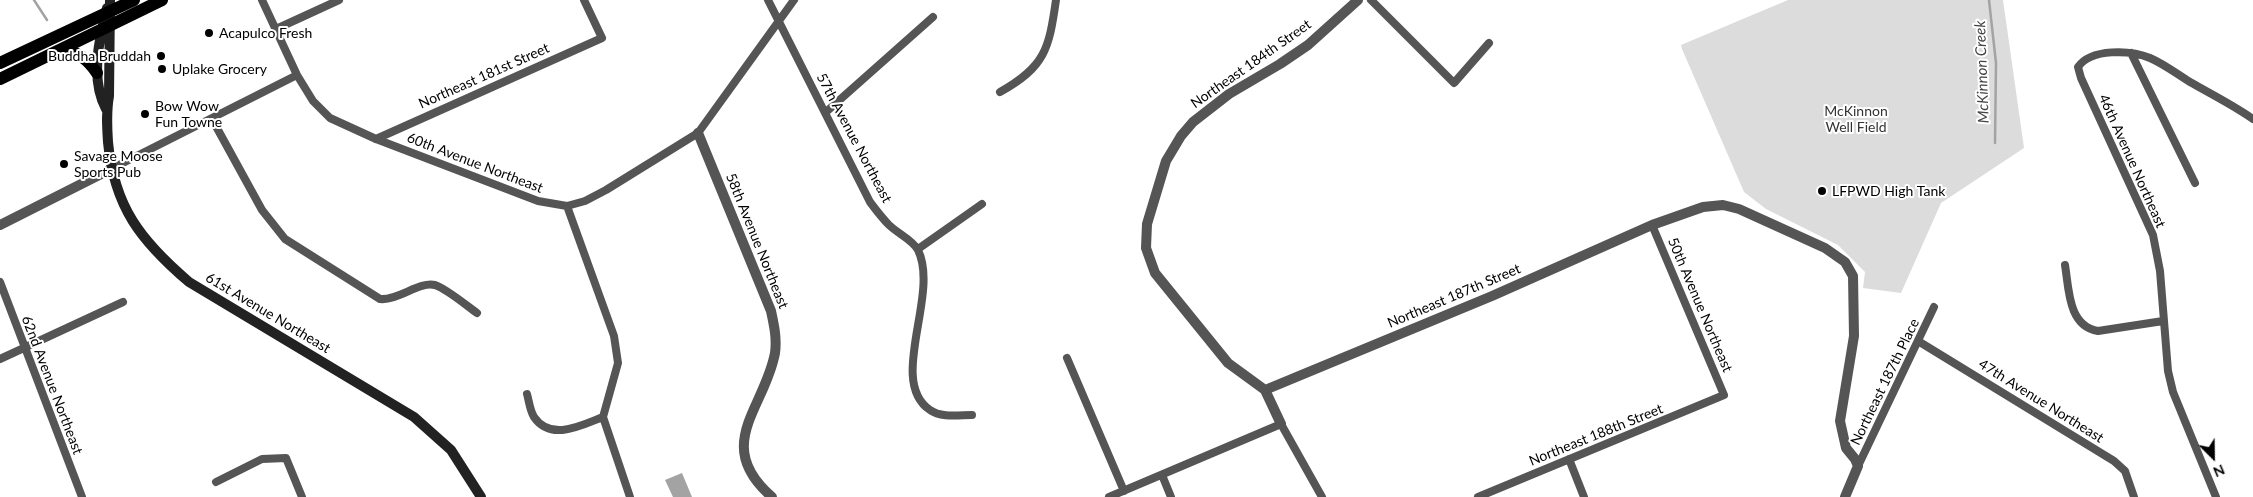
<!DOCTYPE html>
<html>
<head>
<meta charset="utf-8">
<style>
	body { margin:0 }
	#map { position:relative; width:2253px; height:497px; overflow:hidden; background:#fff; font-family:Lato,sans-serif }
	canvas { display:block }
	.north { position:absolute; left:2188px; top:432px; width:50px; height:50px; -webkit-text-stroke:4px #fff; paint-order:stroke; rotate:157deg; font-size:14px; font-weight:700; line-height:20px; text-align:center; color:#000 }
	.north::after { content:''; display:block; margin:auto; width:18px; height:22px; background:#000; clip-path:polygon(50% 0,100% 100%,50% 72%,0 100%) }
</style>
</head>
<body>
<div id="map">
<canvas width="2253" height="497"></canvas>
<div class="north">N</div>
</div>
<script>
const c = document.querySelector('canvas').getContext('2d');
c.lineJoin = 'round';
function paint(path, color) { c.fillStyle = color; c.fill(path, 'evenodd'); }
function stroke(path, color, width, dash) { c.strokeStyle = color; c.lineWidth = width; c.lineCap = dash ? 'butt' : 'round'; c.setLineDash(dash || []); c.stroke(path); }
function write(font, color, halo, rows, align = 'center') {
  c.font = font + ' Lato,sans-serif'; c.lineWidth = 4; c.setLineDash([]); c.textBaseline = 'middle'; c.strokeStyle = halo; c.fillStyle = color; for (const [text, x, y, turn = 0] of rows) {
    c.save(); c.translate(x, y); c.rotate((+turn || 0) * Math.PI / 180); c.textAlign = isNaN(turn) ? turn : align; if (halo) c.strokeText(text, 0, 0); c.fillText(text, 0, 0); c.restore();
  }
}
paint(new Path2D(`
	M1788,0H2003L2024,148L1941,203L1901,293L1863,288L1865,272L1838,245L1766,209L1744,192L1682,49L1681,45Z`), '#dcdcdc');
paint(new Path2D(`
	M682,473L692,497H673L665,480Z`), '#a3a3a3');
stroke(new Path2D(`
	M34,0L47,20
	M1989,0L1996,63L1995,143`), '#a3a3a3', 2.5);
stroke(new Path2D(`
	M262,0L297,75L313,101L330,118L376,139L538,201L567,206L585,201L606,190L698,133L794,0
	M768,0L870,202C876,210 882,218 889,225C897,233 913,240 918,250C940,295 887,381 930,410C941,418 959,415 972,415
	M1371,0L1454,83L1489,43
	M276,29L339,0
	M2131,53L2195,183
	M1000,92C1045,67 1049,49 1056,0
	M826,112L933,17
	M212,119L262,210L285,239L380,299C398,301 419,281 435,285C447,289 467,306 477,313
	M376,139L602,38L584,0
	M111,169L297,75
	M567,206L614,336L618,363L603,417L630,497
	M918,249L982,204
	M2065,265C2069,289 2068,326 2098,331L2163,321
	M0,282L82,497
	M1918,341L2114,461L2125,471L2134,497
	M1067,358L1124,491
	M0,359L123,302
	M527,394C529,401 530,411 534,417C551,442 582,425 603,417
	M1569,459L1584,497
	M1858,466L1934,307
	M1162,475L1171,497
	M216,482L262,459L286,458L302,497
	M1109,497L1281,424L1322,497
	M1478,497L1724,395L1652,225
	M2216,497L2173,392L2168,371L2160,271L2153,235L2081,78L2078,67C2091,48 2131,50 2150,58C2164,64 2177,74 2190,82C2211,94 2233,105 2253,119`), '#555', 8);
stroke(new Path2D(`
	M698,133L771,311C774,325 777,338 775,353C765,408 712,445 772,497
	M0,225L111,169
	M1265,390L1492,296L1652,225L1703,207L1723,205L1739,209L1825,248L1845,262L1853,276L1854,336L1840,421L1846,448L1855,459L1858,466L1845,497
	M1281,424L1265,390L1228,363L1155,273L1146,248L1147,224L1166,161L1181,136L1193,122L1229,94L1280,64L1308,45L1358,0`), '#555', 10);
stroke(new Path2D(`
	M110,0L109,96C106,112 107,126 108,142C114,207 141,241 189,282L414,417L451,450L481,497
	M106,109C90,79 99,39 107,8`), '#222', 10);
stroke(new Path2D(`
	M58,53C75,47 88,60 97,73
	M0,63L134,0
	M0,79L162,0`), '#000', 12);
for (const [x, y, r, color] of [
	[209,33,5,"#000"],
	[161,56,5,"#000"],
	[162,69,5,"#000"],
	[145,114,5,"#000"],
	[64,164,5,"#000"],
	[1822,191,5,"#000"]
]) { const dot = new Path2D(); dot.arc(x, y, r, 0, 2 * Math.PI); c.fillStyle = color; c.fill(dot); stroke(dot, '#fff', 2); }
write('14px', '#000', '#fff', [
	["Acapulco Fresh",219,33],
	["Buddha Bruddah",151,56,"right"],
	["Uplake Grocery",172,69],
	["Bow Wow",155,106],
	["Fun Towne",155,122],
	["Savage Moose",74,156],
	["Sports Pub",74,172],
	["LFPWD High Tank",1832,191]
], 'left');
write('14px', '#000', '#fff', [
	["Northeast 184th Street",1251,64,-35],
	["Northeast 181st Street",484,76,-24],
	["57th Avenue Northeast",854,138,62],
	["46th Avenue Northeast",2132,161,66],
	["60th Avenue Northeast",475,163,21],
	["58th Avenue Northeast",757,241,68],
	["Northeast 187th Street",1454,296,-23],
	["50th Avenue Northeast",1700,305,67],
	["61st Avenue Northeast",268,313,31],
	["Northeast 187th Place",1885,382,-64],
	["62nd Avenue Northeast",52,385,69],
	["47th Avenue Northeast",2041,401,32],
	["Northeast 188th Street",1596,435,-22]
]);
write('14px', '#333', '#fff', [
	["McKinnon",1856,111],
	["Well Field",1856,127]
]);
write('italic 15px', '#444', '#fff', [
	["McKinnon Creek",1982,72,-92]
]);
</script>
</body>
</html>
